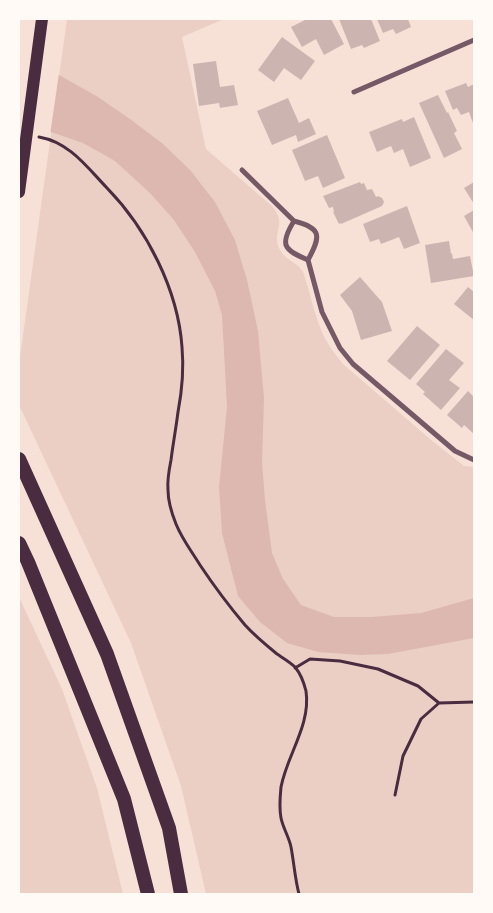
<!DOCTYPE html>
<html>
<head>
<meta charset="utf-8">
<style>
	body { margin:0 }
	#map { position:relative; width:493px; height:913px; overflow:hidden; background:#f7e1d7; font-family:"PT Serif",serif }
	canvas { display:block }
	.frame { position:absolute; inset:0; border:20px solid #fffaf5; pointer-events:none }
</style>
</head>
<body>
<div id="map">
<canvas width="493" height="913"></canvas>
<div class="frame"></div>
</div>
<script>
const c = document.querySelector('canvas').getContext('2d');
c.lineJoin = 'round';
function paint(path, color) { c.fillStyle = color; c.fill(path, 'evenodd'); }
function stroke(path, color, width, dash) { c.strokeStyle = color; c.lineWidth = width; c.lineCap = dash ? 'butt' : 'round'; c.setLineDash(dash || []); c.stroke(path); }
paint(new Path2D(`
	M67,19H224L182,37L206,149L273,207C287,226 272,231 279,248C285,261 298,262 303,272C305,277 306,282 308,287C312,302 316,318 322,332C327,344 335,354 343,364L430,439L464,466L474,467V894H206L181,786L131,643L19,405V364Z
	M19,597L62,689L97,788L123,894H19Z`), '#ebcfc5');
paint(new Path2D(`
	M19,69L59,75L98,97L130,119L163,144L190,170L215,202L235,240L247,280L258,331L264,398L262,462L265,500L272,553L283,579L301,605L334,617H372L421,613L474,598V638L388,654L360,655L318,652L287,643L260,622L238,596L222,533L219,487L227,407L222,315L215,291L195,252L174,220L150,193L115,161L83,143L51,132L19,123Z`), '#dcb8b0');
paint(new Path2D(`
	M19,66L59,73L50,135L19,126Z`), '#f7e1d7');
paint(new Path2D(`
	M307,19H331L344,44L324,55L316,39L302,47L291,27Z
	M339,19H371L380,41L364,48L362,45L351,49Z
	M377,19H408L411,27L396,34L393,29L383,33Z
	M282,37L315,61L301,80L284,68L274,82L258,70Z
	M216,61L220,87L234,85L238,105L220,108L219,103L199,106L193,64Z
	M466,83L468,87L474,84V126L469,112L461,115L457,108L453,110L445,91Z
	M438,95L447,113L448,112L457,131L454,133L462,149L444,158L419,103Z
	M288,98L299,123L309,118L316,134L298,142L296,135L272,145L257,111Z
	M414,117L431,158L410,167L403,149L394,153L391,146L377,152L369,132L402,119L403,122Z
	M327,135L345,178L323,188L318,176L305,181L292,150Z
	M360,182L361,184L364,183L367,190L372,189L376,197L378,196L382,198L384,202L382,206L341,224V223L339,224L333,212H334L333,207L329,208L323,196Z
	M474,182V204L464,188Z
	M407,206L420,243L404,249L399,237L381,244L379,239L370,242L363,224Z
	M474,210V234L464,216Z
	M449,241L451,254L452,253L453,259L470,256L474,276L431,283L425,245Z
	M360,277L382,302L392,331L361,340L352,311L340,295Z
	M468,287L474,292V320L454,304Z
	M417,326L440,345L410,380L387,361Z
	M446,349L464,363L449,380L460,388L441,410L423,394L425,392L416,384Z
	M468,391L474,397V434L464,425L462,428L447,415Z`), '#ccb4b1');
stroke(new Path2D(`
	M39,137C69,142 87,167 107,188C147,229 178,290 182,347C184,369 182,391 178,412C176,428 173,444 171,460C169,470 167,480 168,490C168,502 172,514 176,524C182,539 192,552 200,565C214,586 229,606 245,625C255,636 266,645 277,654C283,658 290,662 295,667C300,673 304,683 306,691C311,725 287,755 281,787C280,797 279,808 281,818C283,828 289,837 291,847C294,863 295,879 299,894
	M295,668L310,659L340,661L378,669L418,686L439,703
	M395,795L403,756L421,719L439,703L474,702`), '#4a2c40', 3);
stroke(new Path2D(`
	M354,92L474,40
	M242,170L294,221
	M294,221C322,228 321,236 308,260C284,250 279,245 294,221Z
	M308,260L322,312L340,348L353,364L455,451L474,460`), '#755966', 5);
stroke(new Path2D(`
	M19,192L42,19`), '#4a2c40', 12);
stroke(new Path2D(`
	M19,459L107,654L169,828L181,894
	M19,543L28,562L124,799L148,894`), '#4a2c40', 14);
</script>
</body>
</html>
